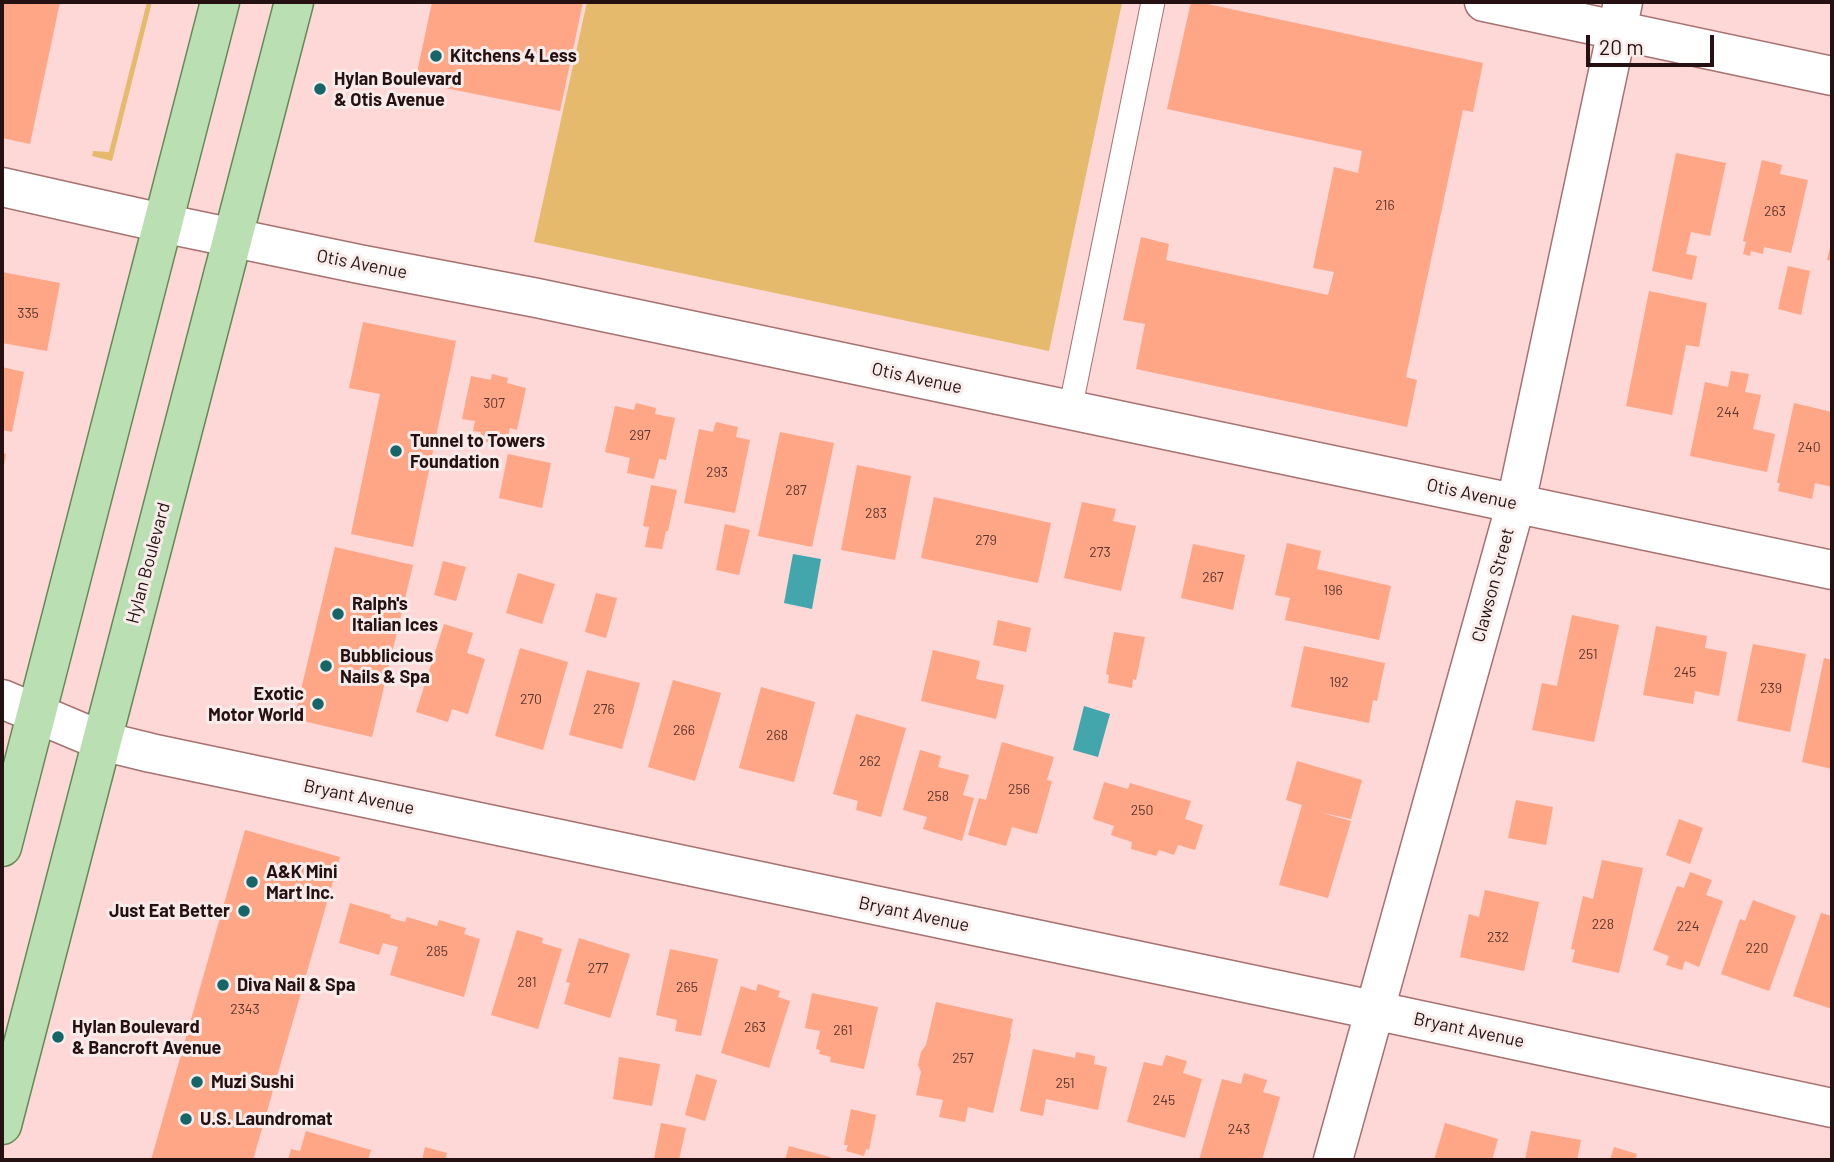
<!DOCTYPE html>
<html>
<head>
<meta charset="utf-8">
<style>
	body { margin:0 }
	#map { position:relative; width:1834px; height:1162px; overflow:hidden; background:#fdd8d6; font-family:Barlow,sans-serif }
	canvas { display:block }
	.frame { position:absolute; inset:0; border:4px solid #251111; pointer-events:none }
	.scale { position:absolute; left:1586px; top:35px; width:128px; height:32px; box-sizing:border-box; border:4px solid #251111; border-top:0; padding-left:9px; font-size:21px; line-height:24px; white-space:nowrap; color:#251111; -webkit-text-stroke:5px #f8eceb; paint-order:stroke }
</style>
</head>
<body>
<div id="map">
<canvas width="1834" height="1162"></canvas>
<div class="frame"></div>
<div class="scale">20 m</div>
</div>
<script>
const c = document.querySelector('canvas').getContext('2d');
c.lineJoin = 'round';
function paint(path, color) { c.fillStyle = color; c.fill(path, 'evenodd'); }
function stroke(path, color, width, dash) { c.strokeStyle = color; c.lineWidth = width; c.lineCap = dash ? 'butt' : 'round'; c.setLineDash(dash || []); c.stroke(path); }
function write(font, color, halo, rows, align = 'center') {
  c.font = font + ' Barlow,sans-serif'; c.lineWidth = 6; c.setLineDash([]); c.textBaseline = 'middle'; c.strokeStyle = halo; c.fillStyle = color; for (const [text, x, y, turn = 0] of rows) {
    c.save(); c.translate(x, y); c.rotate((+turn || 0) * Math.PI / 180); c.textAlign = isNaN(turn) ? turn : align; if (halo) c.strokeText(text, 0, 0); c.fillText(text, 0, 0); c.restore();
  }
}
paint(new Path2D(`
	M147,2H152L112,161L92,156L93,151L109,152Z
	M587,2H1127V4L1122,3L1049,351L534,242Z`), '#e6ba6d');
paint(new Path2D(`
	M793,554L821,559L812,609L784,603Z
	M1084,706L1110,714L1098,757L1073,750Z`), '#43a6ac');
paint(new Path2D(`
	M2,2H60L30,144L2,138Z
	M432,2H583L560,111L415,82Z
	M1191,2H1198L1483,63L1473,112L1463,110L1406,377L1417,380L1407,427L1136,369L1145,324L1123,320L1141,237L1169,244L1166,260L1328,295L1334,272L1313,268L1334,167L1358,173L1362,151L1167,109Z
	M1676,153L1726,163L1710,236L1691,232L1686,254L1697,256L1692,280L1652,271Z
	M1762,160L1782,165L1780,174L1808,180L1791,253L1764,247L1763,254L1751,251L1750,256L1743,254L1746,242L1743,241Z
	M1831,243H1832V261L1827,260Z
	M1788,266L1810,271L1801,315L1778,309Z
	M2,272L60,283L47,351L2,343Z
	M1649,291L1707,303L1699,347L1686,345L1672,415L1626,406Z
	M363,322L456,341L413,547L351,534L380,394L349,388Z
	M2,367L24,372L12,432L2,430Z
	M1731,371L1749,374L1745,392L1761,395L1753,429L1775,434L1767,472L1690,456L1705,382L1728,387Z
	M492,374L508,378L507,383L526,388L517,430L510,428L506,446L479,440L481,432L473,431L475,421L462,419L471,376L491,380Z
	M636,403L656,408L655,414L675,418L666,460L659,459L654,479L627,473L630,458L605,452L615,406L634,410Z
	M1794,403L1832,412V487L1815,483L1812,499L1778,491L1780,483H1777Z
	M716,422L738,427L736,437L750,440L735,513L684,503L699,429L713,432Z
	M780,432L834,443L812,547L758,536Z
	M2,453L6,454L3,470H2Z
	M508,454L551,463L542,508L499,498Z
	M857,465L911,476L895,560L841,550Z
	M651,485L677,490L668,531H666L662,549L645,547L649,527L643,526Z
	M934,497L1051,523L1038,583L921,558Z
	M1082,502L1116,509L1113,521L1136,526L1121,591L1064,578Z
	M725,524L750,530L739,575L716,570Z
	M1287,543L1321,551L1317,569L1391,586L1379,640L1285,620L1290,598L1275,595Z
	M1193,544L1245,555L1233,610L1181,598Z
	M335,547L413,565L372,737L294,719Z
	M443,561L466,567L456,601L434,595Z
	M518,573L555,584L542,624L506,613Z
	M596,593L617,598L606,638L585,632Z
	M1572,615L1619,625L1594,742L1532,730L1542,683L1557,686Z
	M998,620L1031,628L1026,652L993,645Z
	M444,624L473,633L467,653L485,659L468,714L452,709L448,722L416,712Z
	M1656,626L1707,636L1705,648L1727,652L1719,696L1695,691L1693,704L1643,695Z
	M1114,632L1145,637L1136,680L1133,679L1132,688L1108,683L1109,675L1106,674Z
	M1753,644L1806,654L1790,732L1737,721Z
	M1304,646L1385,663L1377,701L1373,700L1369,723L1291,707Z
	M520,648L568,662L543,750L495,736Z
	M933,650L980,661L976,679L1004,685L996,719L921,701Z
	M1824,658L1832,660V769L1802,762Z
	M587,670L640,683L622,749L569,735Z
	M673,680L721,693L695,781L648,767Z
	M761,687L815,702L794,782L739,768Z
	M856,714L906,728L881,817L856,810L858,801L833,794Z
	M1002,742L1054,757L1047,780L1052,781L1037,834L1012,827L1006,846L968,835L979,798L986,800Z
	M920,750L941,756L938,767L969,775L963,795L974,798L962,841L923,829L927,817L903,810Z
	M1297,761L1362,780L1351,819L1319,812L1351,821L1328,898L1279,885L1302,805L1286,800Z
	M1104,782L1128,789L1130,783L1191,801L1185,819L1203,825L1195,850L1178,845L1174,855L1159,850L1156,856L1131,849L1132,842L1111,835L1114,826L1093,819Z
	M1516,800L1553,807L1546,845L1508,838Z
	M1679,819L1703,828L1690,864L1666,855Z
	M245,830L340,857L253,1160H151Z
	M1602,860L1643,868L1619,973L1572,962L1575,950L1571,949L1583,896L1593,899Z
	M1690,872L1712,880L1706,895L1723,901L1699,967L1685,961L1682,970L1666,965L1669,956L1653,950L1677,886L1684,888Z
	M1485,890L1539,902L1524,971L1460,957L1469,914L1479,917Z
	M1753,900L1796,916L1769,991L1721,974L1740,919L1745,921Z
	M350,903L391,915L390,918L405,922L407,917L437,926L439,920L466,928L464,934L480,939L464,997L390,975L398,947L383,943L379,955L339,943Z
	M1821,913L1832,916V1009L1793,996Z
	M517,930L543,938L542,943L562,949L538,1029L491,1015Z
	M579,938L630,954L610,1018L564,1004L570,983L566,982Z
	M670,949L718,959L701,1036L675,1031L677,1020L656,1015Z
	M758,984L780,991L778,997L790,1001L769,1068L721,1053L741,986L756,991Z
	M812,993L878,1007L864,1069L830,1062L831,1057L819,1054L820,1050L816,1049L820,1031L805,1028Z
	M936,1002L1013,1019L1010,1033L1011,1034L993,1113L968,1107L965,1122L939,1117L943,1100L916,1095L921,1072L918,1065L921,1052L926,1045Z
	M1033,1049L1075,1058L1076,1052L1095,1056L1094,1064L1107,1067L1098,1110L1046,1099L1043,1116L1020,1111Z
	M1166,1055L1187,1061L1183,1073L1202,1079L1185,1138L1127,1122L1144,1062L1162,1066Z
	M619,1057L660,1064L652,1106L613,1099Z
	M1244,1073L1267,1080L1263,1092L1280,1097L1262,1160H1199L1222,1079L1241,1084Z
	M696,1074L717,1080L705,1121L685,1115Z
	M851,1109L876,1115L869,1150L866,1149L864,1156L846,1151L848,1145H844Z
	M661,1123L686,1128L679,1160L654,1159Z
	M1445,1123L1498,1139L1492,1160H1434Z
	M306,1131L371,1150L368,1160H288L291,1149L300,1151Z
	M1531,1131L1581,1140L1577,1160H1525Z
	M789,1146L830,1157L829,1160H785Z
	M425,1147L447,1153L445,1160H422Z
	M1614,1147L1637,1154L1635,1160H1610Z`), '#ffa687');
const service = new Path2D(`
	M1070,410L1153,2`);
const minor = new Path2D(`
	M1484,2L1832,76
	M2,187L162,223L359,264L537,298L1832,570
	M2,699L102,741L151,753L1331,1001L1832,1108
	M1333,1160L1516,503L1623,2`);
const primary = new Path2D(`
	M2,847L220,2
	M2,1125L294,2`);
stroke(service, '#a77170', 25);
stroke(minor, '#a77170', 41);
stroke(primary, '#678958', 41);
stroke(service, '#fff', 23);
stroke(minor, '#fff', 38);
stroke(primary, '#b9dfb2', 38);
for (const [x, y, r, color] of [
	[436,56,7,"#166569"],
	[320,89,7,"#166569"],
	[396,451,7,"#166569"],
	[338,614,7,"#166569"],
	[326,666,7,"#166569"],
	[318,704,7,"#166569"],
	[252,882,7,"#166569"],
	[244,911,7,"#166569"],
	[223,985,7,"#166569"],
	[58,1037,7,"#166569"],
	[197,1082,7,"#166569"],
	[186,1119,7,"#166569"]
]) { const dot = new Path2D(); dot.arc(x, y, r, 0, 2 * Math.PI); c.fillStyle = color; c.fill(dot); stroke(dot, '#f8eceb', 2.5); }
write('14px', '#5c362e', null, [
	["216",1385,205],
	["263",1775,211],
	["335",28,313],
	["307",494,403],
	["244",1728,412],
	["297",640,435],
	["240",1809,447],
	["293",717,472],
	["287",796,490],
	["283",876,513],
	["279",986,540],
	["273",1100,552],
	["267",1213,577],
	["196",1333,590],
	["251",1588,654],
	["245",1685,672],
	["192",1339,682],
	["239",1771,688],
	["270",531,699],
	["276",604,709],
	["266",684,730],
	["268",777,735],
	["262",870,761],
	["256",1019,789],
	["258",938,796],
	["250",1142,810],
	["228",1603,924],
	["224",1688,926],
	["232",1498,937],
	["220",1757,948],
	["285",437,951],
	["277",598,968],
	["281",527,982],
	["265",687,987],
	["2343",245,1009],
	["263",755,1027],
	["261",843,1030],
	["257",963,1058],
	["251",1065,1083],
	["245",1164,1100],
	["243",1239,1129]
]);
write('bold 18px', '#251111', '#f8eceb', [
	["Kitchens 4 Less",450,56],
	["Hylan Boulevard",334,79],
	["& Otis Avenue",334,100],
	["Tunnel to Towers",410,441],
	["Foundation",410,462],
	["Ralph's",352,604],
	["Italian Ices",352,625],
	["Bubblicious",340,656],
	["Nails & Spa",340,677],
	["Exotic",304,694,"right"],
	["Motor World",304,715,"right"],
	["A&K Mini",266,872],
	["Mart Inc.",266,893],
	["Just Eat Better",230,911,"right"],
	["Diva Nail & Spa",237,985],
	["Hylan Boulevard",72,1027],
	["& Bancroft Avenue",72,1048],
	["Muzi Sushi",211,1082],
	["U.S. Laundromat",200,1119]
], 'left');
write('18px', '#251111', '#f8eceb', [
	["Otis Avenue",362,264,11],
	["Otis Avenue",917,378,12],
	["Otis Avenue",1472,494,12],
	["Hylan Boulevard",148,563,-75],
	["Clawson Street",1493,585,-75],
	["Bryant Avenue",359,797,12],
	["Bryant Avenue",914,914,12],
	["Bryant Avenue",1469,1030,12]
]);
</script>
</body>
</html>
